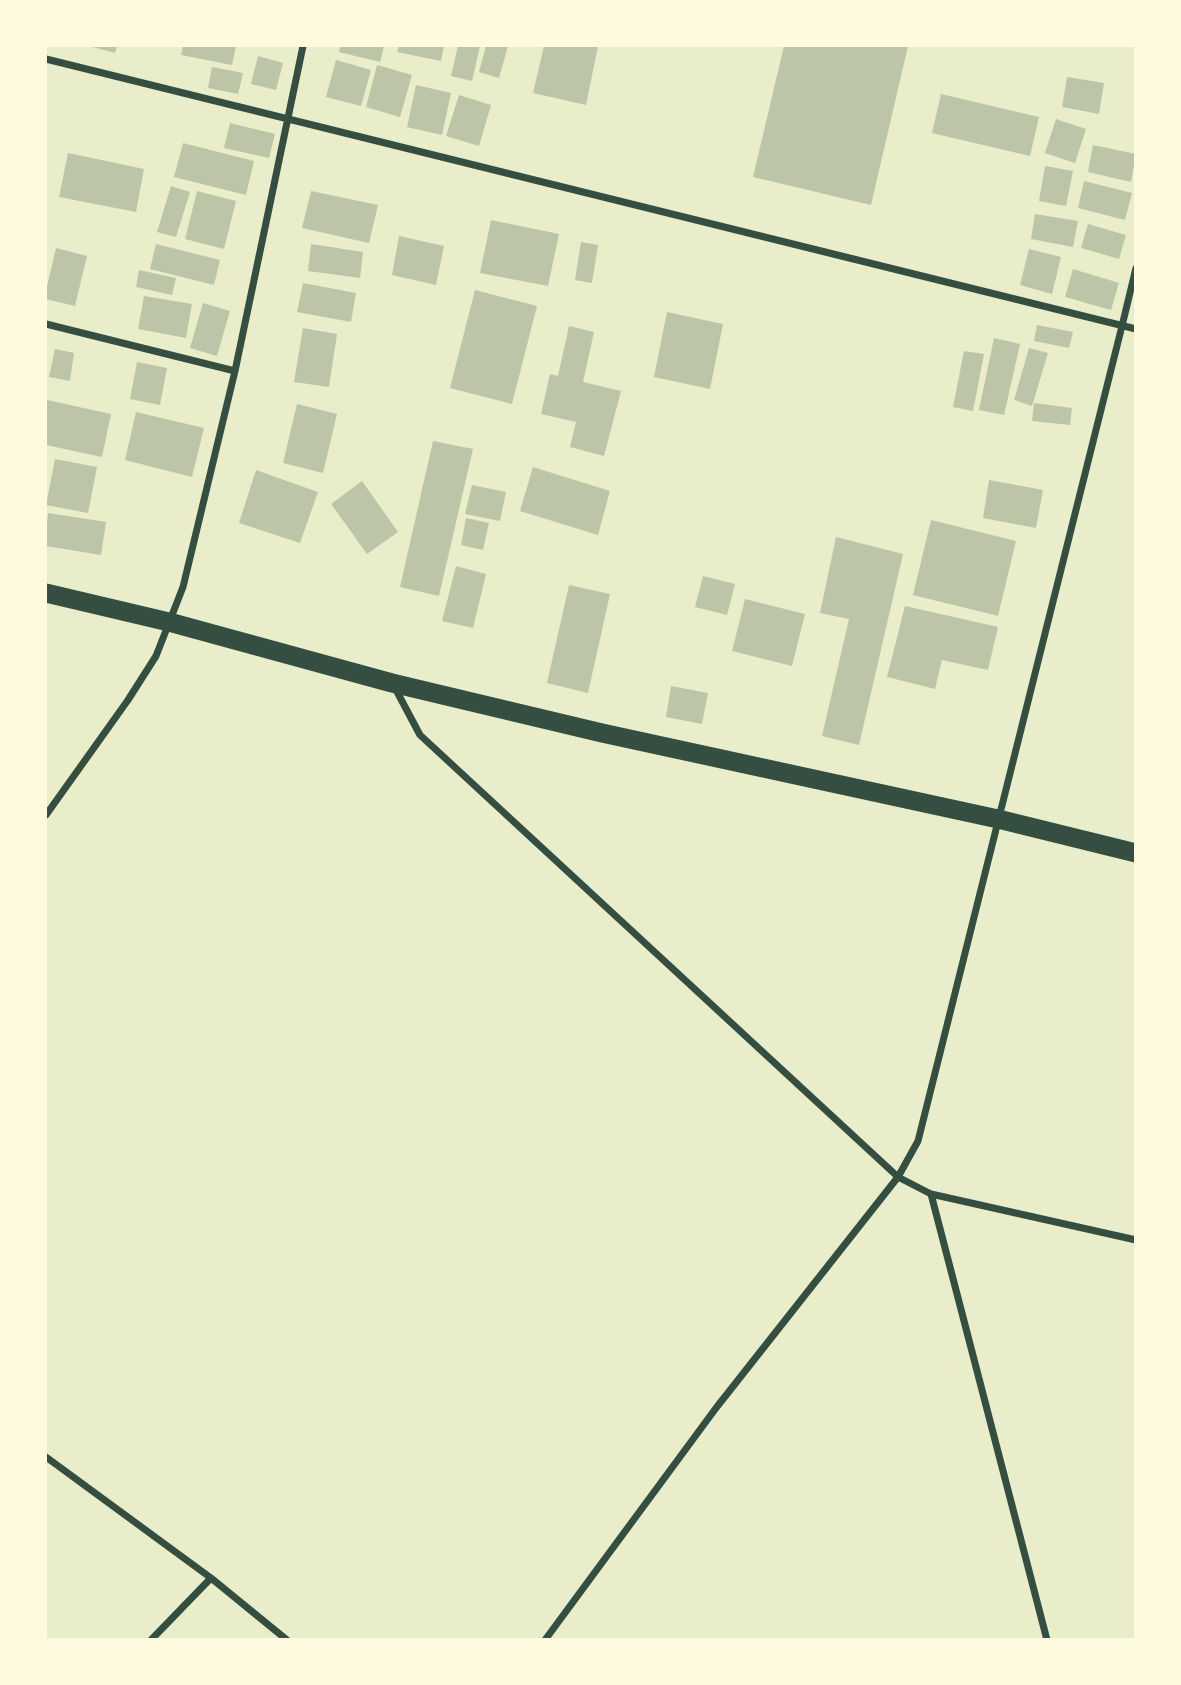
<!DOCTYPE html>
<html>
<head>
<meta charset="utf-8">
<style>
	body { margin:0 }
	#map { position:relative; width:1181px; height:1685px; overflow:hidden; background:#e9edc9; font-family:"Space Grotesk",sans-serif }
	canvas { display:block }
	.frame { position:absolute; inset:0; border:47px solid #fefae0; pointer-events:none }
</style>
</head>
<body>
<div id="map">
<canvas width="1181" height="1685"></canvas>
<div class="frame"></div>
</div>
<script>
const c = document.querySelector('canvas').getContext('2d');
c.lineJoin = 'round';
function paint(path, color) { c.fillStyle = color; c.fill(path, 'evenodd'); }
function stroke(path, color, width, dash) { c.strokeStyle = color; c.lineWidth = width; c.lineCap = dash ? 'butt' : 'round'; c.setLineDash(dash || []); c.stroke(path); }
paint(new Path2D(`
	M89,46H117L115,53Z
	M183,46H236L232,65L181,55Z
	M340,46H384L380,62L339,52Z
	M399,46H444L441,61L397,52Z
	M458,46H480L472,81L451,76Z
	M486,46H508L499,78L479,72Z
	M544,46H598L586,105L533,93Z
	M784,46H908L871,205L753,177Z
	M258,56L283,63L276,90L251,84Z
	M336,60L371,70L361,106L326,97Z
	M377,65L412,75L400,117L366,107Z
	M212,67L243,73L238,94L208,88Z
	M1067,77L1104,83L1099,114L1062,107Z
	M416,85L451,93L442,135L407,127Z
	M941,94L1039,117L1030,156L932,133Z
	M459,95L491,105L479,146L446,136Z
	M1056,119L1086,129L1075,163L1045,153Z
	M230,123L275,134L269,158L224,148Z
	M183,143L254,161L246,195L174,177Z
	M1093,145L1136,154L1131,182L1088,172Z
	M68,153L144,169L136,212L59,197Z
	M1045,166L1073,171L1066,206L1039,201Z
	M1084,181L1132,193L1125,220L1078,208Z
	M171,186L190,192L176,237L157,232Z
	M197,191L236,201L224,249L185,239Z
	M311,191L378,205L369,243L302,228Z
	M1035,214L1078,221L1073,247L1031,239Z
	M491,220L559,234L548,286L480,273Z
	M1088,224L1126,235L1119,259L1081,248Z
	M399,236L444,246L436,285L392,275Z
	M581,242L598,245L592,283L575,280Z
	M156,244L220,260L214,285L150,269Z
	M311,244L363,252L360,278L308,271Z
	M56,248L87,256L75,306L46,299V291Z
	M1029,249L1061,257L1052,294L1020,285Z
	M1073,269L1119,283L1111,310L1065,297Z
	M139,270L176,278L172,295L136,287Z
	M303,283L356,293L351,322L297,312Z
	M475,290L537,306L512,404L450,388Z
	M144,296L192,304L186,338L138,329Z
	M203,303L230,311L217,356L190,348Z
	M667,312L723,324L710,389L654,377Z
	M1037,325L1073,332L1069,348L1034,341Z
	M569,326L594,332L583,382L621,391L604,456L570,447L576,422L541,414L550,374L558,376Z
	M303,328L337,334L329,387L294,382Z
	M994,338L1020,344L1004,415L979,410Z
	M1029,348L1048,353L1032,406L1014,400Z
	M55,349L74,353L70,381L49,377Z
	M964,351L984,354L973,411L953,407Z
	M137,362L167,368L160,405L130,399Z
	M47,400L111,414L102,457L46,445Z
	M1034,403L1072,408L1070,425L1032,421Z
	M297,404L337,414L323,473L283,463Z
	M136,412L204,428L192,477L125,460Z
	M433,441L473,449L439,596L400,587Z
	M55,459L97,467L88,513L46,505Z
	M533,467L610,491L598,535L520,511Z
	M256,470L318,492L300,543L239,523Z
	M989,480L1043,490L1036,528L983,518Z
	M362,481L398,532L367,554L331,504Z
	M472,485L506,492L500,521L465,514Z
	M48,513L106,522L101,555L46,546V532Z
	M466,518L489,523L483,550L461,545Z
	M931,520L1016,541L998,616L913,595Z
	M836,537L903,554L859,745L822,736L849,619L820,613Z
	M456,566L486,574L473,628L442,621Z
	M703,576L735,584L727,615L695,607Z
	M569,585L610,594L588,693L547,683Z
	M745,599L805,614L792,666L732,651Z
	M905,606L998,627L988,670L942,660L935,689L887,677Z
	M671,686L708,693L702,724L666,717Z`), '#bcc5a7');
stroke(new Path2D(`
	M46,59L1136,329
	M46,324L235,371
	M395,688L420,735L898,1177L931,1194L1136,1240
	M46,815L128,700L156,656L183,587L235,371L303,46
	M931,1194L1047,1640
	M46,1457L211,1578L287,1640
	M151,1640L211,1578
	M545,1640L716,1408L898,1177L918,1141L1122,326L1136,268`), '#344e41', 7);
stroke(new Path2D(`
	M46,593L169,622L392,683L602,733L998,819L1136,853`), '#344e41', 19);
</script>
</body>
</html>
